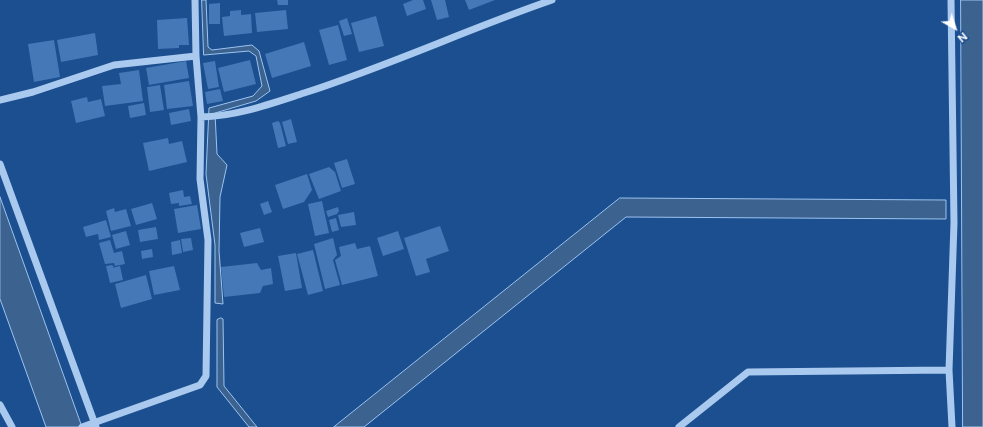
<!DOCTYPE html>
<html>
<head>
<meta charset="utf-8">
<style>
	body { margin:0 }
	#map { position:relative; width:983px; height:427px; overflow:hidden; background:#1b4f8f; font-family:"Public Sans",sans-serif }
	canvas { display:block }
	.north { position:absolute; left:935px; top:8px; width:40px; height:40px; -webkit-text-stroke:3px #1b4f8f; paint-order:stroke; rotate:141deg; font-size:11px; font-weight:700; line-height:16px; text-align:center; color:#fff }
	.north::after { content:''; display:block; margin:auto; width:14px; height:18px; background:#fff; clip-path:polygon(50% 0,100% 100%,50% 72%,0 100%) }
</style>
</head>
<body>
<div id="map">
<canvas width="983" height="427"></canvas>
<div class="north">N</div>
</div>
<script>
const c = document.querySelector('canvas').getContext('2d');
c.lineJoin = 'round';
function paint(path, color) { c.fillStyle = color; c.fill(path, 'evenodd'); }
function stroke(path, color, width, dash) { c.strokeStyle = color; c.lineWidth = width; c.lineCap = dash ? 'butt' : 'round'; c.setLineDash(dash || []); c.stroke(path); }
const water = new Path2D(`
	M202,0H206L208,47L212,50L252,45L259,51L270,91L256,101L215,113L217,154L227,165L220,197L219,251L223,304L215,303V245L206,174L209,108L253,96L262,86L256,56L249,51L204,55Z
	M961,0H983V427H963Z
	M0,197L82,427H46L0,299Z
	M620,198L946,200V219L626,217L364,427H334Z
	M221,318L223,319L224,386L257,427H249L217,387V320Z`);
paint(water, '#3c6290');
stroke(water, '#9cc4f0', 1);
paint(new Path2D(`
	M277,0H288V5H278Z
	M413,0H423L426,9L407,16L403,4Z
	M431,0H445L449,17L437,20Z
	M465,0H495L469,10Z
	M220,3V24H209V4Z
	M241,10V15L251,14L252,33L224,36L222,17L230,16V11Z
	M286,10L288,29L257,32L255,13Z
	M376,16L384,46L359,52L351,23Z
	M187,18L189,45H179V48L158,49L157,20Z
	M347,18L352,34L344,36L339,21Z
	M338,25L347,60L329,65L319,30Z
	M95,33L98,55L61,62L57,40Z
	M54,40L60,77L34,82L28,44Z
	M304,42L311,66L272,78L265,54Z
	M250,60L256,84L224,92L218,68Z
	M186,61L189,78L149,85L146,68Z
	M215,61L219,87L208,89L203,63Z
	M139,70L143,101L105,106L102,86L121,84L119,73Z
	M189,81L193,106L167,109L164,85Z
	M160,85L164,110L150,112L147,87Z
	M220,89L223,101L207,104L205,92Z
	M87,97L88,102L101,99L105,116L76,123L71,101Z
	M144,103L146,115L130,118L128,106Z
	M189,109L191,121L171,125L169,113Z
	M291,119L297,142L288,144L282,122Z
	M278,121L280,123L286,146L278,148L272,123Z
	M168,138L169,144L182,141L187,162L149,171L143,143Z
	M347,159L355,184L342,188L334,163Z
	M329,167L335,172L341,191L319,199L309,174Z
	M307,174L312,190L304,202L283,209L275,185Z
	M183,190L184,197L190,196L192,204L179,206V203L171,204L169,193Z
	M268,201L272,212L264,215L260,204Z
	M322,201L329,233L315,236L308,204Z
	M152,203L157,219L136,225L131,209Z
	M197,205L201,229L178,233L174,209Z
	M338,207L339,211L337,214L328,217L326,211Z
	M114,208L115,212L126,209L131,226L111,231L106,211Z
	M354,212L356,225L341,227L338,215Z
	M336,218L339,230L332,232L329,220Z
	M106,220L111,237L99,240L98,234L86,237L83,227Z
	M440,226L449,251L426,259L430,272L416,276L404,238Z
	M156,227L158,239L140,242L138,230Z
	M260,228L264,242L244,247L240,233Z
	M126,231L130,245L116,249L112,235Z
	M398,231L404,249L383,256L377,238Z
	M191,238L193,250L183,252L181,239Z
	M333,238L337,255L333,260L340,285L325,289L314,244Z
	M110,240L114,253L122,251L125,264L115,266L114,263L105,264L99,243Z
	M180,240L182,253L172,255L171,242Z
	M355,243L357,249L370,246L378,276L342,285L335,260L341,256L339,247Z
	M152,249L153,257L142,259L141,251Z
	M313,250L323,291L308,295L297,254Z
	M296,253L302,288L285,291L278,256Z
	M257,263L261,270L271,268L273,284L263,286L260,293L224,297L221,267Z
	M112,265L114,267L112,268L120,266L123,280L110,283L106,266Z
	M174,266L180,290L154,295L149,271Z
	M146,275L152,299L121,308L115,284Z`), '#4478b7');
stroke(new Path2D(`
	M951,0L954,223L949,370L952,427
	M0,100L33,92L114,65L196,56
	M201,117C237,116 270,104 304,93C388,66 468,29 552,0
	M0,164L96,427
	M0,405L12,427
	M82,427L200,385L206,376L208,240L200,179L201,117L196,56L195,0
	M679,427L748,372L949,370`), '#a9c9ee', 7);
</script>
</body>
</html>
